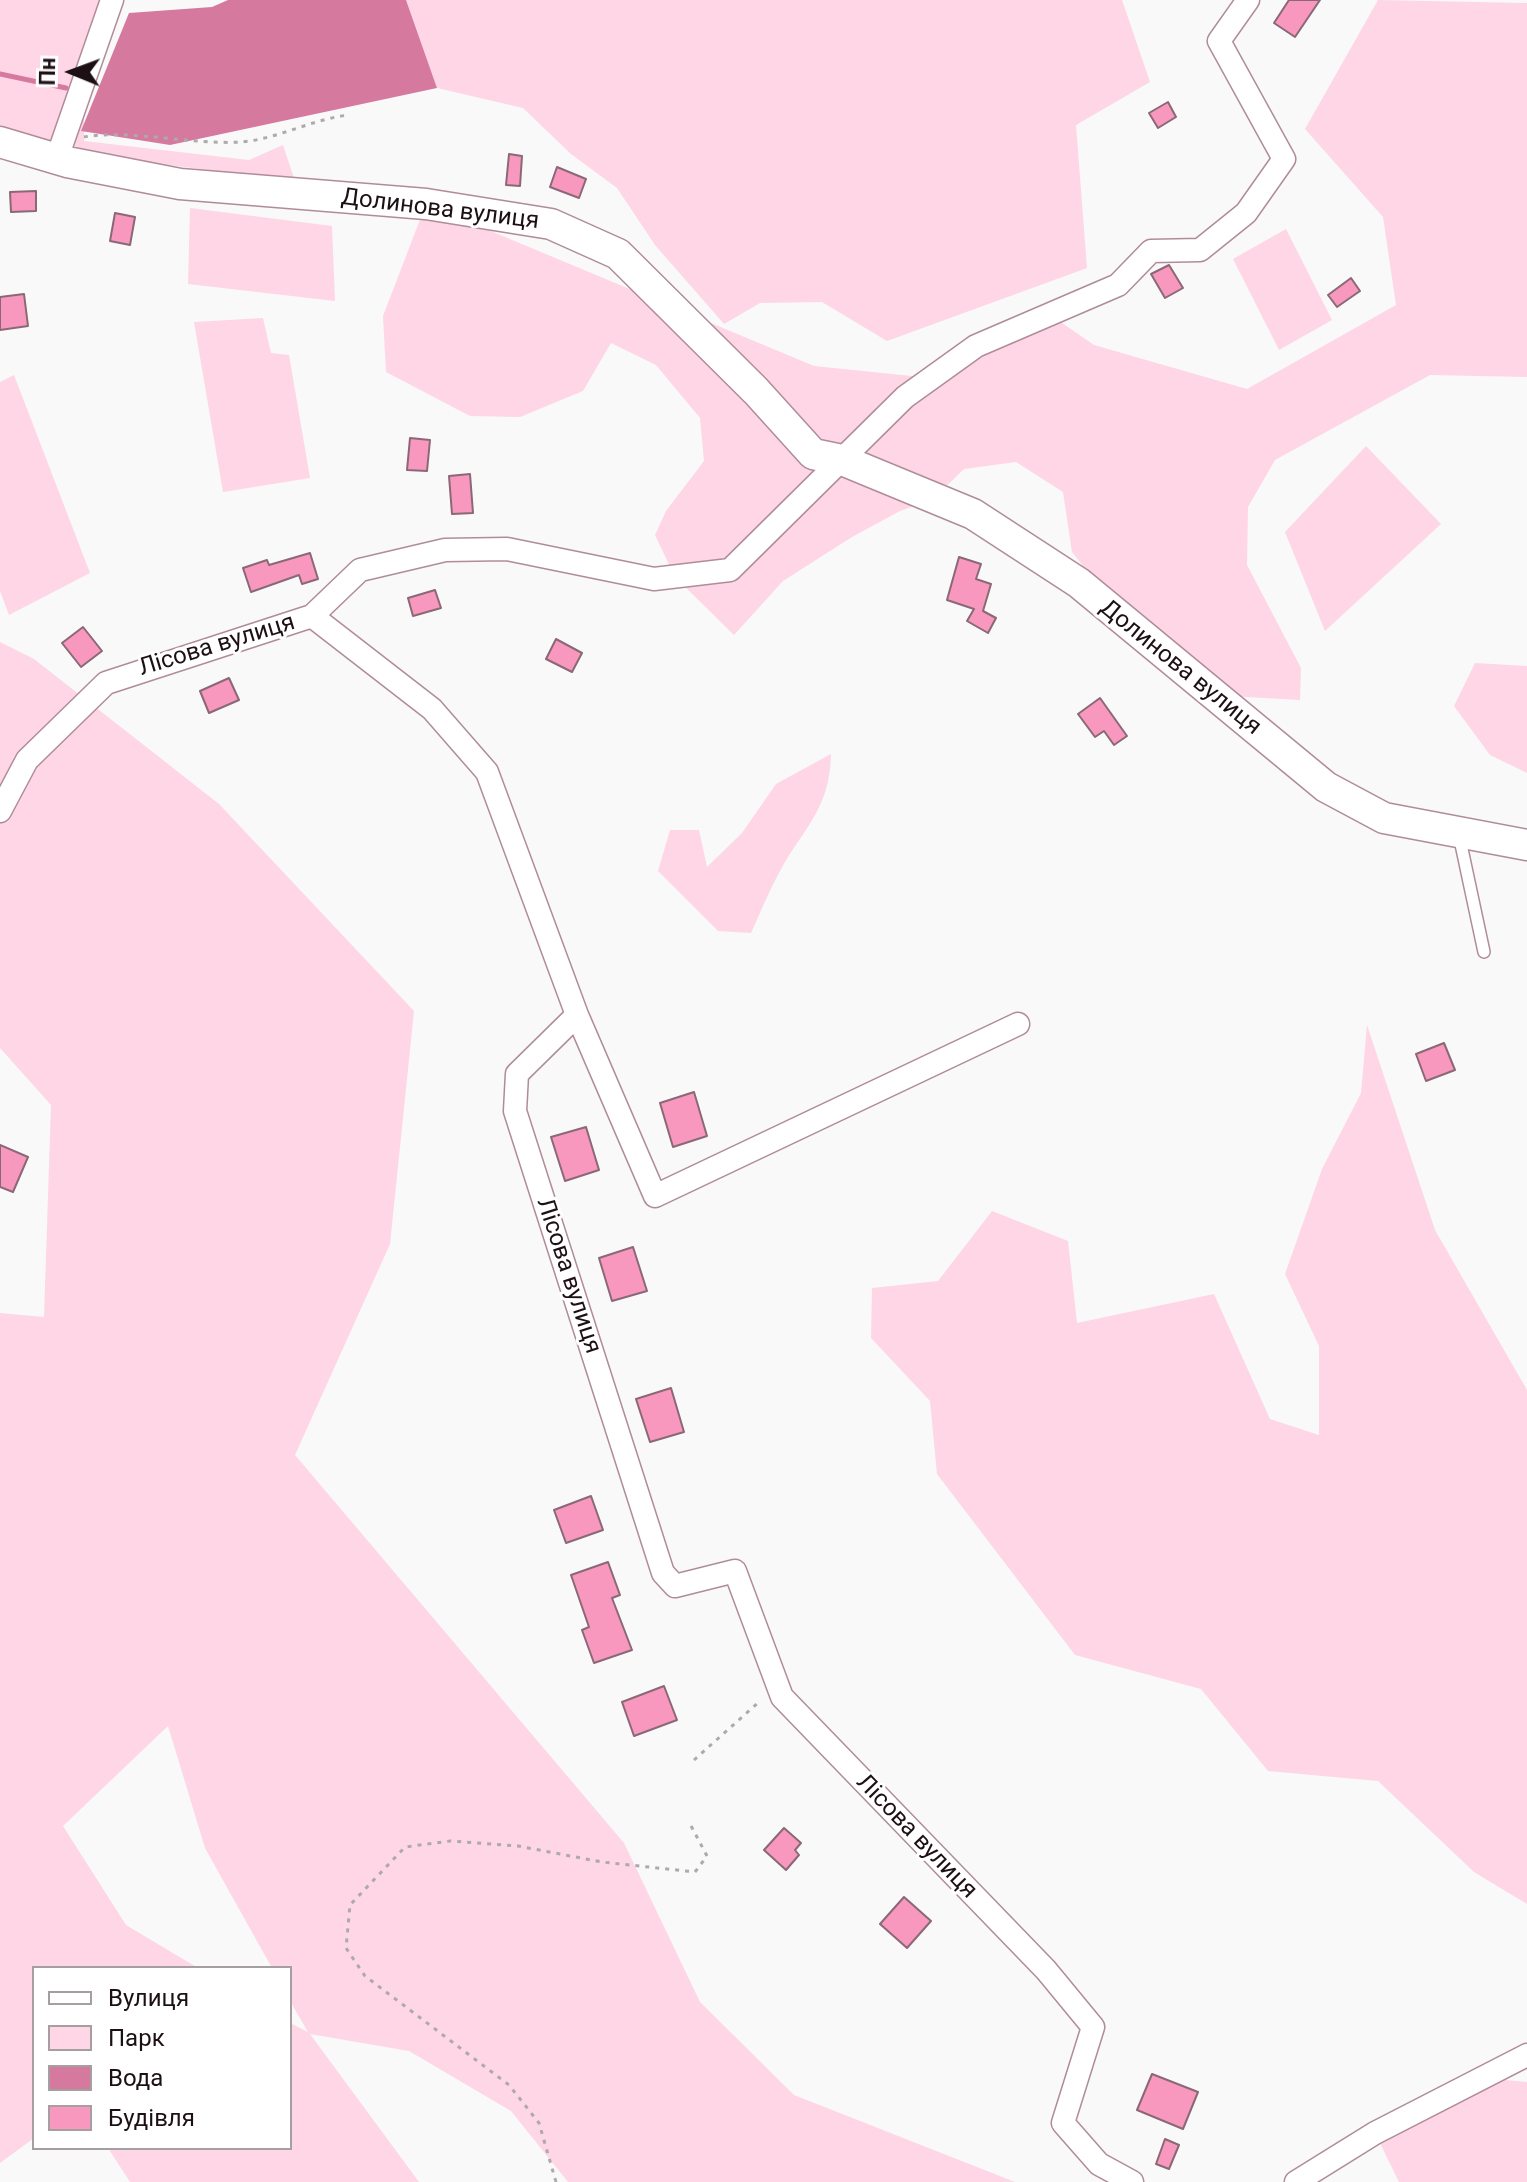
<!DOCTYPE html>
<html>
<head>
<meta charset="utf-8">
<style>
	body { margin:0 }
	#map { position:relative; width:1527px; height:2182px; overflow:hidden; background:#f9f9f9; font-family:Roboto,sans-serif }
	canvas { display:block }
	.legend { position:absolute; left:32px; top:1966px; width:260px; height:184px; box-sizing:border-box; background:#fff; border:2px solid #a59fa1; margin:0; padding:10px 14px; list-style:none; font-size:24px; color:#1d1015 }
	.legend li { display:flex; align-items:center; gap:16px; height:40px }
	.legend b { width:40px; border:2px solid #a59fa1 }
	.north { position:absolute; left:32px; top:32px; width:80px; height:80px; -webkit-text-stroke:6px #fff; paint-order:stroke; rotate:271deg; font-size:22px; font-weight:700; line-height:32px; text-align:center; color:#1d1015 }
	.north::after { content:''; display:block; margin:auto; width:28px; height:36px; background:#1d1015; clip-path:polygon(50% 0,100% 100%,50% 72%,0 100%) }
</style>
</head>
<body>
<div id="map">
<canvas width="1527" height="2182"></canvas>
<ul class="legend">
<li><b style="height:10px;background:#fff"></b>Вулиця</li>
<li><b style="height:22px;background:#fed6e5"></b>Парк</li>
<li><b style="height:22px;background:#d5799f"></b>Вода</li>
<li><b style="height:22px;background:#f898bf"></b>Будівля</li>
</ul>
<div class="north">Пн</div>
</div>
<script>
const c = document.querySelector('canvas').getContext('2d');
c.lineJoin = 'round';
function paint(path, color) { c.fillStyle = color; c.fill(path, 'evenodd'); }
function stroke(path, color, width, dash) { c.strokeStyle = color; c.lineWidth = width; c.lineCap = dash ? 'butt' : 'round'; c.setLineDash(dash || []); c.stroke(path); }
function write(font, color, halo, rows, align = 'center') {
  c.font = font + ' Roboto,sans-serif'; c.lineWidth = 6; c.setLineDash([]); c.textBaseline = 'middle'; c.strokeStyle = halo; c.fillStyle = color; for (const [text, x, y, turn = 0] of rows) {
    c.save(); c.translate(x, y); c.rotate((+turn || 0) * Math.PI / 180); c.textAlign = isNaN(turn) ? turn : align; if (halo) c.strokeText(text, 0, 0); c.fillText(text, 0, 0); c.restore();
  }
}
paint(new Path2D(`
	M0,0H111L57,158L0,142Z
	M406,0H1122L1150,82L1076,125L1087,268L887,341L822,302L760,303L724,324L655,245L617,188L571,154L523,108L437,88Z
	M1378,0L1527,3V377L1430,375L1275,460L1248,507L1247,565L1301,668L1300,700L1212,695L1136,633L1072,552L1063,492L1016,462L964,469L933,499L900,511L852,537L783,581L734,635L675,577L655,535L666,511L704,461L700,418L656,365L611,343L583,391L520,417L470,416L386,372L383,316L426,204L814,366L931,378L1049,314L1094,345L1247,389L1396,305L1383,217L1305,129Z
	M84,108V141L249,160L283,145L295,181L82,154L69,138Z
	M190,208L332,226L335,301L188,284Z
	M1286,229L1332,320L1279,350L1233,259Z
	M263,318L271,353L289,355L310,478L223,492L194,322Z
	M14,375L90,573L9,615L0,591V382Z
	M1366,446L1441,524L1325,631L1285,532Z
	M0,642L34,659L219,804L414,1011L390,1244L295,1455L624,1843L700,2002L794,2095L1015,2182H568L511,2111L409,2051L310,2034L419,2182H130L108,2148H290V2023L308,2032L290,2001V1968H272L205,1848L168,1726L63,1826L126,1925L198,1968H34V2138L0,2163V1313L44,1317L51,1105L0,1048Z
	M1475,663L1527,666V773L1490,755L1454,706Z
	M831,754C830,809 804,827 780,871C769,891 760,913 751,933L718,931L658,871L670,830H699L707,867L742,833L776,784Z
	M1367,1025L1435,1230L1527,1390V1904L1474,1872L1378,1781L1268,1771L1201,1689L1075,1655L937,1474L930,1401L871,1338L872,1288L938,1281L992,1211L1068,1241L1077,1323L1214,1294L1270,1419L1319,1435V1346L1285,1274L1322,1169L1361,1093Z
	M1484,2078L1527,2082V2182H1399L1375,2133Z`), '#fed6e5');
paint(new Path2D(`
	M228,0H406L437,88L170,145L81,131L129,13L212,7Z`), '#d5799f');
stroke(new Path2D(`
	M0,74L66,88`), '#d5799f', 5);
const building = new Path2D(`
	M1289,0H1320L1295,37L1274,23Z
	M1168,102L1176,117L1158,128L1149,113Z
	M509,154L522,156L520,186L506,185Z
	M557,167L586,179L579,198L550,187Z
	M36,191V211L11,212L10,192Z
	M115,213L135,217L130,245L110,241Z
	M1169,265L1183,288L1165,298L1151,274Z
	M1351,278L1360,291L1337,307L1328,295Z
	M24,294L28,326L0,330V297Z
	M410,438L430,440L427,471L407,470Z
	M470,474L473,513L452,514L449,476Z
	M310,553L318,579L302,584L299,575L251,592L243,568L267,560L269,565Z
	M959,557L981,564L976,579L991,584L983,611L996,618L988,633L967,621L974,609L947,600Z
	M435,590L441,608L413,616L408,598Z
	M83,627L102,651L81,667L62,643Z
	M556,639L582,653L572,672L546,659Z
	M229,678L239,700L209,713L200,691Z
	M1100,698L1127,736L1114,745L1104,731L1095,737L1078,714Z
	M1444,1043L1455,1070L1426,1081L1416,1054Z
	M694,1092L707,1136L673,1147L660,1103Z
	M586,1127L599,1170L565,1181L551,1137Z
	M0,1145L28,1157L13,1192L0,1187Z
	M633,1247L647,1291L612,1301L599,1258Z
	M671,1388L684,1432L650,1442L636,1399Z
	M591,1496L603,1530L566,1543L554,1510Z
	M608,1562L620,1595L612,1598L632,1650L594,1663L582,1630L589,1627L571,1575Z
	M664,1686L677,1720L634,1736L622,1702Z
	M784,1828L801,1843L795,1850L799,1855L786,1870L764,1850Z
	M904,1897L931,1921L907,1948L880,1924Z
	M1152,2074L1198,2092L1183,2129L1137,2110Z
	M1165,2139L1179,2145L1169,2169L1156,2164Z`);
paint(building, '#f898bf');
stroke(building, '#8a6875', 2);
const lane = new Path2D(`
	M1459,835L1484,952`);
const street = new Path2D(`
	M57,158L112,0
	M312,616L360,570L445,550L507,549L654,579L730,570L905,397L976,346L1118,285L1151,251L1200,250L1246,213L1284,159L1219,41L1248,0
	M0,811L27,760L106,683L312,616L432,709L487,772L577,1015L517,1074L515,1111L663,1573L675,1586L735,1571L782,1697L1046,1970L1093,2027L1063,2123L1099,2164L1132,2182
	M577,1015L655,1196L1018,1024
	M1296,2182L1375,2133L1527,2055`);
const secondary = new Path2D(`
	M0,142L67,162L180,184L426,204L551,224L618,254L756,391L813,454L842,460L973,514L1079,583L1326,787L1384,818L1527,845`);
stroke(lane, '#b08c99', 14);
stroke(street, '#b08c99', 25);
stroke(secondary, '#b08c99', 33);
stroke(new Path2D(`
	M84,137C128,129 192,145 241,142C278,139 312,119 349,115
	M694,1760L760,1701
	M556,2182L539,2123L509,2085L365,1976L346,1948L350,1905L405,1847L450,1841L518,1846L602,1862L695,1872L707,1856L689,1822`), '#aea9ab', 3, [4, 6]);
stroke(lane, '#fff', 11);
stroke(street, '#fff', 22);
stroke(secondary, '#fff', 30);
write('24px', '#1d1015', '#fff', [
	["Долинова вулиця",440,210,7],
	["Лісова вулиця",217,646,-17],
	["Долинова вулиця",1180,668,39],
	["Лісова вулиця",568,1276,72],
	["Лісова вулиця",916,1837,46]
]);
</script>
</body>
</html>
